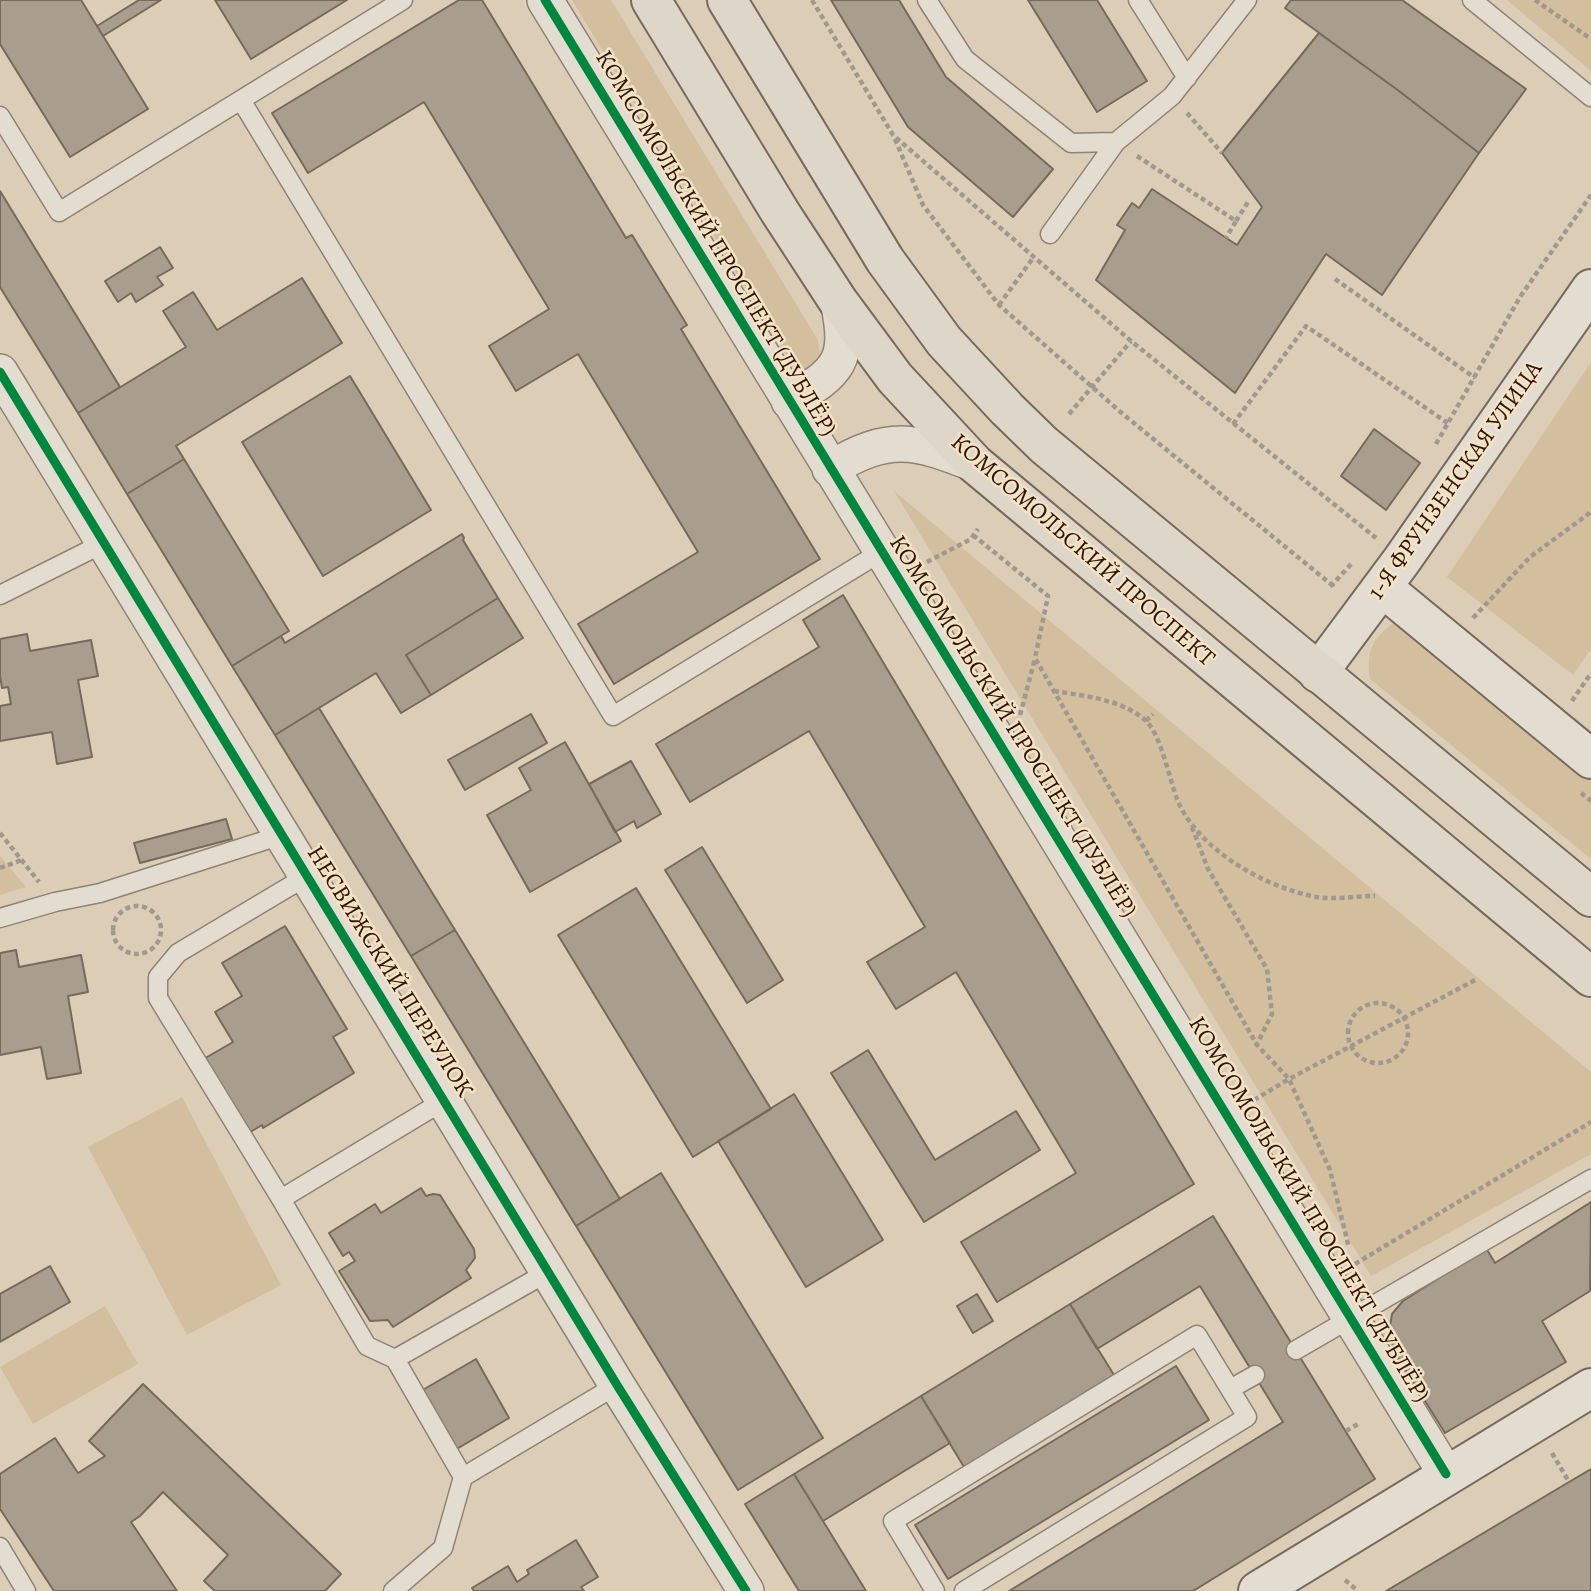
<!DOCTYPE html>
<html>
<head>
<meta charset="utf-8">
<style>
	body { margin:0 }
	canvas { display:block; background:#dcceb6 }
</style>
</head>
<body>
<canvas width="1591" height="1591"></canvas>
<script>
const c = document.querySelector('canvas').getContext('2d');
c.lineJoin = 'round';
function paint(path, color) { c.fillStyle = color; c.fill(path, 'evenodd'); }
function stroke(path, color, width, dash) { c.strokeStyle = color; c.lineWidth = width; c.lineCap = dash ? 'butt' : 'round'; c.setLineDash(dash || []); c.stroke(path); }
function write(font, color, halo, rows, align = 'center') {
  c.font = font + ' Alegreya,serif'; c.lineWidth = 5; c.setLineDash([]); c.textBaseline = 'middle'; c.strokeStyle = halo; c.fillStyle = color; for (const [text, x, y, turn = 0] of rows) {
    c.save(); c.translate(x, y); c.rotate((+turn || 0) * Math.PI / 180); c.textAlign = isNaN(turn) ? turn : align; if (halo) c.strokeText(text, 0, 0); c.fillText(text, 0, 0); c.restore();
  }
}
paint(new Path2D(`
	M572,0H611L818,340L821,358L806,371L797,368L791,363Z
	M1507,0H1591V71Z
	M1591,362V649L1573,675L1447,577Z
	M894,491L1591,1072V1154L1371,1276Z
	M1398,620L1591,774V859L1370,679C1365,651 1374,636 1398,620Z
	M0,856L26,887L0,895Z
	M182,1097L281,1285L187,1335L88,1147Z
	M105,1306L138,1364L33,1424L0,1367Z`), '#d3bf9e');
const building = new Path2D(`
	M0,0H81L148,109L70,157L0,44Z
	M139,0H161L103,36L97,26Z
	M215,0H347L251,59Z
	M459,0H482L626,238L632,235L687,325L681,329L820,559L614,684L578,624L698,552L578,354L516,391L489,346L549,309L424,102L308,173L272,113Z
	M831,0H899L946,77L1053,169L1013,217L908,127Z
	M1028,0H1097L1147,81L1097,112Z
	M1291,0H1402L1526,89L1479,153L1399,91L1285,8Z
	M1319,33L1399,91L1479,153L1382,295L1326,254L1235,393L1096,280L1125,230L1117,225L1132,203L1139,208L1152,189L1237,245L1262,207L1222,153Z
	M0,191L120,387L78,413L0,287Z
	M160,247L173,268L157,277L163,285L136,302L131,293L118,302L105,281Z
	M302,278L342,343L176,446L184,459L127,494L78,413L186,347L163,311L193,292L217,330Z
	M350,376L431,510L323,576L242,442Z
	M1374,429L1420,463L1386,510L1341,476Z
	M184,459L289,631L232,666L127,494Z
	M462,534L464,538L463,540L498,598L406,655L431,695L401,713L376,673L275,735L232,666L281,636L285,643Z
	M843,595L1194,1184L997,1302L961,1242L1076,1173L956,972L896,1009L867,962L925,927L809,731L690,802L656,744L819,647L803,620Z
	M498,598L523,638L431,695L406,655Z
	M27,634L30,651L91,640L98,676L78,680L92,757L57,764L52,732L0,741V706L11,704L8,687L2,688L0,676V639Z
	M319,708L455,930L411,956L275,735Z
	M531,714L547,743L465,790L448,760Z
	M565,742L621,841L530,892L487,815L531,790L519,768Z
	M631,761L661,814L637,828L634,821L615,832L589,784Z
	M226,819L232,839L140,863L134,843Z
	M702,847L783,980L747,1003L665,870Z
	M636,888L771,1109L693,1157L558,935Z
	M285,926L347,1029L333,1037L354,1073L263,1128L262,1125L247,1134L202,1060L233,1042L215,1012L242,996L222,963Z
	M455,930L620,1199L576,1226L411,956Z
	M16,950L19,967L81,955L88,992L68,996L81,1073L47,1079L41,1047L0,1055V953Z
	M868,1050L935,1160L1016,1111L1040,1150L924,1222L831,1073Z
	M794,1094L883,1240L806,1287L718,1141Z
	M661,1173L823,1438L738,1490L576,1226Z
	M421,1188L426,1196L433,1194L440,1195L474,1249L475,1258L466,1270L471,1278L393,1327L388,1320L370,1321L339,1271L355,1261L349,1252L343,1256L329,1233L375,1204L381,1213Z
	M1591,1202L1590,1291L1542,1321L1566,1362L1445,1433L1395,1353L1389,1332L1392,1314L1403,1301L1486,1248L1495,1263Z
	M1213,1216L1375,1479L1193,1591H1009L1283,1422L1200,1286L1097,1349L1070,1304Z
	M50,1266L70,1302L0,1342V1294Z
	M977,1294L993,1321L973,1333L957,1306Z
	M1070,1304L1114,1375L964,1467L921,1396Z
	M476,1359L509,1418L455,1450L421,1391Z
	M1176,1366L1209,1420L948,1579L915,1525Z
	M143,1384L341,1574L325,1591H215L204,1581L228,1555L163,1492L140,1516L131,1522L177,1591H54L0,1509V1474L55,1438L78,1473L105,1456L89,1441Z
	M921,1396L950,1443L823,1521L794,1474Z
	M1591,1469V1591H1386L1569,1482Z
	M794,1474L823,1521L866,1591H799L745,1504Z
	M576,1540L598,1577L581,1587L584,1591H474L472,1588L508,1566L517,1582L529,1574L527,1570Z`);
paint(building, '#a99e8d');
stroke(building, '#766a5d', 2);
const lane = new Path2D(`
	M927,0L965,59L1071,143L1116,142L1172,96L1247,0
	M1138,0L1187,78
	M1472,0L1591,97
	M241,100L613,716L881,552
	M0,116L59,212L403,0
	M1050,234L1116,142
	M0,595L104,543
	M0,918L55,902L100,893L282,835
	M281,1199L158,998V977L178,953L307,876
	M548,1272L395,1359L463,1477L617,1385
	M1296,1350L1591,1179
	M395,1359L367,1346L281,1199L445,1100
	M1230,1389L1255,1375
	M0,1547L26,1591
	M393,1591L443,1548L463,1477
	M935,1591L893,1521L1197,1335L1247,1417L964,1591`);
const street = new Path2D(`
	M545,0L1446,1474
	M0,372L617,1385L746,1591
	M789,401C839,372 851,361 838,301
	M830,469C889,433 914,440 975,464`);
const secondary = new Path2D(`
	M1382,587L1591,759
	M1318,673L1402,560L1591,289
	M1258,1591L1591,1388`);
const primary = new Path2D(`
	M651,0L780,212L838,301L895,378L975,464L1591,977
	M727,0L885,260L944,341L1007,409L1044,445L1591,897`);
stroke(lane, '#8f8374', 21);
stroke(street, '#8f8374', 38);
stroke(secondary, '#766a5d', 42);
stroke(primary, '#766a5d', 42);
stroke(new Path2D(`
	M812,0L893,135L1131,341L1376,538
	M1535,0L1591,39
	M1187,113L1222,153
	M895,139L923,205L999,305L1124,415L1332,585
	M1137,156L1236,221L1226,238
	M1236,221L1248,202
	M1335,279L1475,378
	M999,305L1033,258
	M1069,414L1131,341
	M1233,424L1306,326L1449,424
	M1436,444L1520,297L1591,195
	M973,535L1048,596L1035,658L1257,1045L1289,1079L1330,1170L1349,1248
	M927,562L971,539L978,529
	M1333,587L1332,585L1353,562
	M1473,618L1530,557L1591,512
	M1054,691C1084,696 1121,699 1145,720C1161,734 1169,778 1177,799C1197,849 1264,887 1316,897C1334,900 1357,896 1375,896
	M1572,701L1591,673
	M1020,715L1035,659
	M1146,721L1153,714
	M1581,793L1591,801
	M1192,827L1208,869L1267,969L1272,1014L1257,1044
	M0,833L39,882
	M0,868L22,860
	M113 930a24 24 0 1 1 48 0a24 24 0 1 1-48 0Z
	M1348 1033a30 30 0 1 1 60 0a30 30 0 1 1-60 0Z
	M1254,1100L1289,1079L1477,979
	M1355,1264L1591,1122
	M1346,1431L1358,1424
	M1552,1453L1569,1482
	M1345,1580L1358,1591`), '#a1988e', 4.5, [5, 3.5]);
stroke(lane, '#e3dcd0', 18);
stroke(street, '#e3dcd0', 35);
stroke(secondary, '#e3dcd0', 38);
stroke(primary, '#ded6c8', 38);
stroke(new Path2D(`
	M545,0L1446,1474
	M0,372L617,1385L746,1591`), '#00873e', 9);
write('24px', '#321505', '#f2e2c6', [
	["КОМСОМОЛЬСКИЙ ПРОСПЕКТ (ДУБЛЁР)",715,244,59],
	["1-Я ФРУНЗЕНСКАЯ УЛИЦА",1456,481,-55],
	["КОМСОМОЛЬСКИЙ ПРОСПЕКТ",1082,551,41],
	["КОМСОМОЛЬСКИЙ ПРОСПЕКТ (ДУБЛЁР)",1012,727,58],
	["НЕСВИЖСКИЙ ПЕРЕУЛОК",389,972,58],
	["КОМСОМОЛЬСКИЙ ПРОСПЕКТ (ДУБЛЁР)",1308,1210,59]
]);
</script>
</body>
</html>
